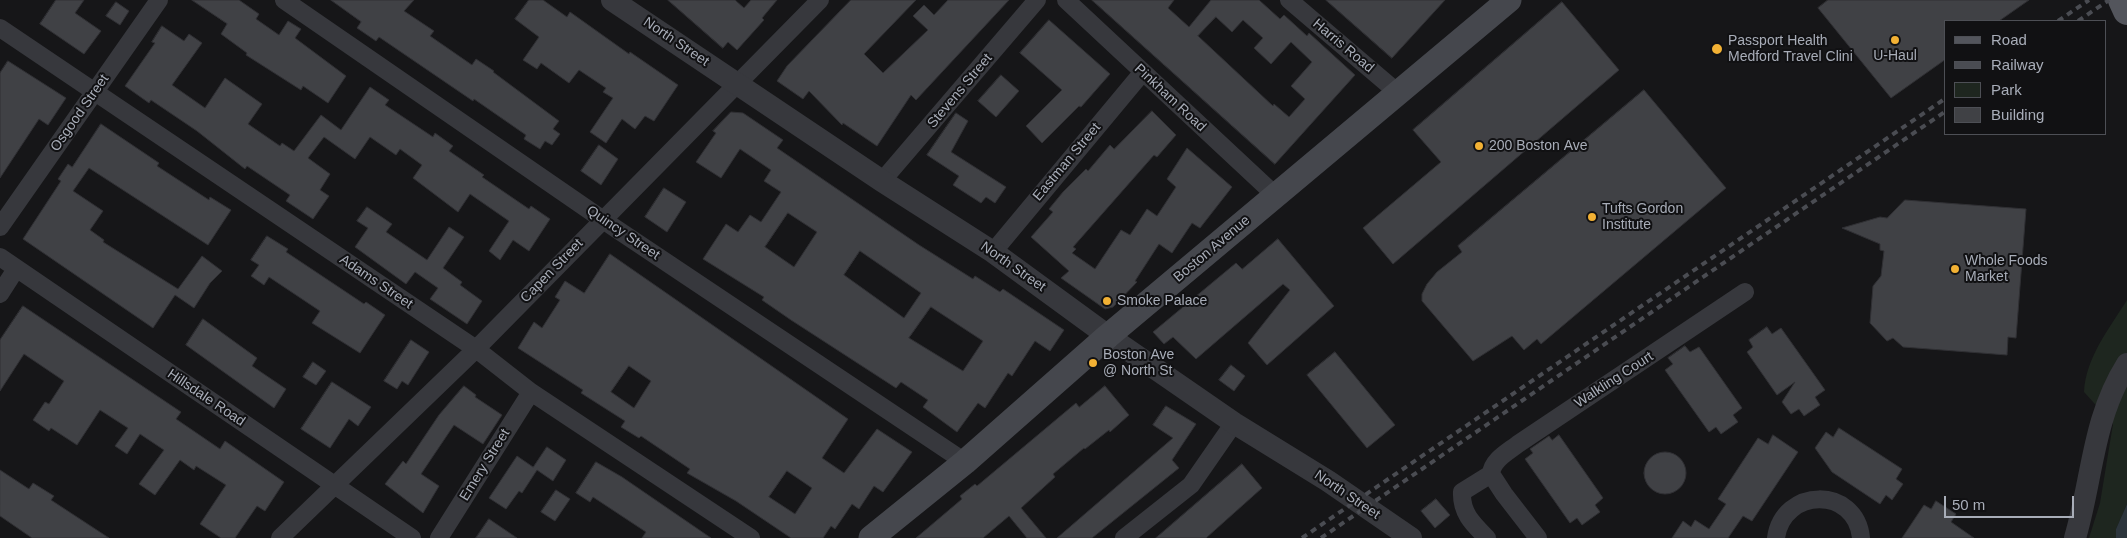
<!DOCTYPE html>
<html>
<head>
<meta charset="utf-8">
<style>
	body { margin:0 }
	#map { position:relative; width:2127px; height:538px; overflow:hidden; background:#161618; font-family:Arial,sans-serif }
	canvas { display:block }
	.legend { position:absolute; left:1944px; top:20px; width:162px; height:115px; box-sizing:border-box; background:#111113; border:1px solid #4d4f55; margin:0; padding:6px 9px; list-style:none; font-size:15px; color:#a8adb8 }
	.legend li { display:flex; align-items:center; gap:10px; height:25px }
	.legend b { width:25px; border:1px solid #4d4f55 }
	.scale { position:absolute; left:1944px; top:496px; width:130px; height:22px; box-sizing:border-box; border:2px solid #a8adb8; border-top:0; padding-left:6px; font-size:15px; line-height:18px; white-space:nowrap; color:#a8adb8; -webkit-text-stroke:4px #111113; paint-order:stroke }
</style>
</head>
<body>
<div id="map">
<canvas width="2127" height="538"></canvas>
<ul class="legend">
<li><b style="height:6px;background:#53555c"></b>Road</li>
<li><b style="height:6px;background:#4a4c52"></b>Railway</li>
<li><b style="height:14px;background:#1e261f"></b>Park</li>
<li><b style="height:14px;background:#404145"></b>Building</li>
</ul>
<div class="scale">50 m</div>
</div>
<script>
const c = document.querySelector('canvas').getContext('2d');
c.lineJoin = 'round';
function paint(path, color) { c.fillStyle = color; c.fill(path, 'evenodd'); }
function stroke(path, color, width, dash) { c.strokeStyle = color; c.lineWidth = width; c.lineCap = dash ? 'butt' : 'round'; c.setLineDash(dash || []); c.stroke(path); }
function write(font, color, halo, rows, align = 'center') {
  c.font = font + ' Arial,sans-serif'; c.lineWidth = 4; c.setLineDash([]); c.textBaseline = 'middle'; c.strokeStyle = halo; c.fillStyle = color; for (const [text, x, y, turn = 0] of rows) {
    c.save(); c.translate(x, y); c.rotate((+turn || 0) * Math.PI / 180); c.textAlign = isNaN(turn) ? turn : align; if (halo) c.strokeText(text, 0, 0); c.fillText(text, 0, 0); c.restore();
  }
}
paint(new Path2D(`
	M2127,300V504L2116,529V538H2089L2100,503L2113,424L2084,392C2086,357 2109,329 2127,300Z`), '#1e261f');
paint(new Path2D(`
	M2127,504V538H2116V529Z`), '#2c353c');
const building = new Path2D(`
	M56,0H84L75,13L101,31L84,54L40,24Z
	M192,0H239L259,14L256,19L279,35L288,21L301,29L295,38L346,76L328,103L303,86L301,90L246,55L247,53L221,34L227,24Z
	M331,0H414L404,11L434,31L430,36L472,65L476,59L494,71L493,72L559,121L553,129L560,134L552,145L545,141L540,149L524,139L526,135L474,99L473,101L379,37L376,41L357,28L361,22Z
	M529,0H543L567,17L570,12L629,54L630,52L678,85L654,121L645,116L635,129L622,119L606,143L590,132L613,98L603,92L606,88L579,70L569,83L541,63L537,69L523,60L539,37L515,19Z
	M668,0H735L744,8L751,0H777L762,18L764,20L737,50L728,42L723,48Z
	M851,0H916L864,54L883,73L928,30L913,16L924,5L934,15L948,0H1009L916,100L911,95L877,146L843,123L842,125L809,91L803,99L777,81L787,66Z
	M1092,0H1174L1168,8L1189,27L1211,0H1259L1280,19L1284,15L1307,36L1309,33L1355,75L1275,164ZM1216,17L1232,32L1243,20L1263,38L1254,48L1271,64L1291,42L1312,62L1291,86L1305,99L1289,117L1274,104L1273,106L1198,36Z
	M1326,0H1445L1392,58Z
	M1828,0H2029L1999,21H1946V59L1891,98L1818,8Z
	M116,2L129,11L120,25L106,16Z
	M1562,2L1619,70L1393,264L1363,228L1441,162L1413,130Z
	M1049,20L1110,74L1081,107L1079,106L1042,143L1026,126L1062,90L1020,53Z
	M162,26L184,41L189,34L202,43L172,85L205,108L225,78L262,104L248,124L280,146L282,143L294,151L321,115L341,130L370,87L389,100L385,105L433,137L435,133L453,146L449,151L484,175L482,177L529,209L531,206L550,219L529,251L513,240L500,260L489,251L509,221L470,194L458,212L413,178L422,165L400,149L396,155L370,137L355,159L324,137L308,158L330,174L320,190L329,196L313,219L286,201L290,195L247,166L245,169L197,131L151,100L149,103L125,86L155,43L152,42Z
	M8,61L66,98L48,125L39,119L0,178V73Z
	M1001,75L1019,91L996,117L978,101Z
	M1644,90L1726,188L1541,344L1537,339L1524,350L1512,336L1473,361L1422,301V294L1427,284L1437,272L1462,252L1458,246Z
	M1152,111L1176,135L1157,157L1154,155L1073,247L1076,249L1072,253L1095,269L1121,230L1130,235L1147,209L1157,216L1176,187L1167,179L1187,148L1232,187L1200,228L1192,223L1172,253L1159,244L1135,281L1137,282L1113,307L1105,309L1061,278L1069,271L1031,237L1053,212L1049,209L1063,192L1086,169L1088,171L1110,145L1114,149Z
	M731,112L743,113L783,140L777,148L919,245L973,279L975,276L1000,292L1003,289L1064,330L1050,351L1035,341L1012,376L1008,373L985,408L978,403L957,432L923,407L928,400L901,382L896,388L791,320L762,300L764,297L703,259L726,224L738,232L750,215L761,222L781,192L764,181L771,170L740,149L721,178L696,162L716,133L713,131ZM788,213L817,232L794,267L765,247ZM860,251L921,293L904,318L844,275ZM931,307L983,341L963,371L909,338Z
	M956,113L968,121L951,152L1006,187L995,203L986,197L981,203L953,185L959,176L927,155Z
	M101,124L159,163L157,166L209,200L210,197L231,210L208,245L89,168L73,191L103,211L90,230L104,240L103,242L178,289L202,256L222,271L210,283L194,308L175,295L153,328L23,239L61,181L58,179L68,164L72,167Z
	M599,145L618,159L601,185L581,171Z
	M664,188L686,202L667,232L645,217Z
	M1905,200L2026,209L2016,338L2008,337L2007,355L1903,347L1893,338L1887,341L1870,323L1873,286L1881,276L1884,251L1880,250V244L1842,228L1880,217L1887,218Z
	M367,207L392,224L386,232L427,260L449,227L464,237L443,268L462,282L460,285L482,301L467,324L430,299L438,288L415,272L406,284L355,247L368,228L357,221Z
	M267,236L288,249L286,252L364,304L366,302L385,315L360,353L312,323L320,311L269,277L264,285L251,276L259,265L251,260Z
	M1278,239L1334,306L1267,365L1248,343L1290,290L1283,284L1196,359L1173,337L1164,344L1153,332L1236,263L1242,269Z
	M610,254L848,419L822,458L844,473L877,429L912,452L883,492L874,486L859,509L852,504L835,529L831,526L823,538H791L736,501L687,473L690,469L641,436L639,438L621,427L625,421L581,393L583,390L518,348L534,322L542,328L560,300L555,297L565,281L584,293ZM629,366L651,381L634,408L611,392ZM787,471L812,488L795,514L769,497Z
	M23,306L181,412L176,419L220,449L225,441L284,482L265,511L257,506L235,538H221L200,524L226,485L196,466L194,470L180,460L155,495L139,484L164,450L140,434L127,454L115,446L128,428L100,410L77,445L51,428L49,431L33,420L45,402L49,404L64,381L24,354L0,391V340Z
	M203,319L257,358L252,366L286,389L274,408L186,345Z
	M1767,327L1772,334L1781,328L1825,390L1815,397L1820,405L1804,416L1799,409L1791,414L1782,402L1795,382L1777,395L1747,352L1753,347L1749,340Z
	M411,340L429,352L408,385L402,381L397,389L384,381Z
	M1685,346L1690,352L1699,347L1742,408L1733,415L1738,422L1721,434L1716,427L1709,432L1665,370L1673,364L1668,358Z
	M1335,352L1395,425L1367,448L1307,375Z
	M313,362L326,371L316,385L303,377Z
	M1231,365L1245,376L1234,391L1219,380Z
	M332,382L371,407L358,426L349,419L330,448L301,429Z
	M464,386L476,395L475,397L502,415L483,444L454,425L421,474L439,486L423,513L385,484L403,461L406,464L439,415Z
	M1105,386L1129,415L1110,432L1109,430L1085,449L1084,448L1053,474L1055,477L1021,508L1046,538H1027L1009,516L983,538H916L962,499L960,496L975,484L977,486L1076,403L1079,407Z
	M1166,406L1196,424L1172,460L1179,468L1092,538H1057L1173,438L1153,425Z
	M1839,428L1902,469L1896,479L1903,484L1892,500L1886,495L1880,504L1832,472L1815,448L1826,432L1833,437Z
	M1559,435L1603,498L1595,505L1600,512L1582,525L1577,518L1570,523L1525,459L1533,453L1530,449L1549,436L1552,440Z
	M1773,435L1798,452L1752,521L1743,516L1728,538H1672L1683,521L1691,527L1695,520L1709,529L1726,504L1718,499L1758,438L1768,444Z
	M547,447L566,460L553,481L537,470L522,493L519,491L506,509L489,498L517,456L533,467Z
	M1644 473a21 21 0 1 1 42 0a21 21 0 1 1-42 0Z
	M596,462L622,477L711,538H642L646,532L593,497L590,502L576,493Z
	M1242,464L1262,488L1206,538H1156Z
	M0,470L29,489L33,483L54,496L51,500L109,538H32L0,516Z
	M556,490L570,499L555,521L541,512Z
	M1436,499L1450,515L1435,528L1421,511Z
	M1936,501L1956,514L1951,522L1974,538H1902L1924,505L1931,509Z
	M489,519L517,538H476Z`);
paint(building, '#404145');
stroke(building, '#303034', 1);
stroke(new Path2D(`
	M284,0L612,226L965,462
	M1066,0L1275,195
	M1289,0L1397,92
	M0,28L476,349L531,392L751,538
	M882,181L1037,0
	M0,227L159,0
	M993,252L1142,73
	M0,257L412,538
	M0,294L16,269
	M1491,474C1492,460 1508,452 1518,444L1745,292
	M1491,474L1504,494L1538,538
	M280,538L476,349L820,0
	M439,538L531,392
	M1124,538L1191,485L1234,423
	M1487,538C1473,524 1461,513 1462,492L1491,474
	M1776,538C1783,487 1856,486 1861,538`), '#37383d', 18);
stroke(new Path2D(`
	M612,0L882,181L993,252L1108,336L1234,423L1328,481L1411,538
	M2075,538C2093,477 2092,420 2127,364`), '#37383d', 22);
stroke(new Path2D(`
	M871,538L965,462L1108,336L1509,0`), '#45474d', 25);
stroke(new Path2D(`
	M2122,0L2127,11`), '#53555c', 28);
stroke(new Path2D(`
	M2058,21L2089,0
	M2078,21L2109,0
	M1302,538L1946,98
	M1321,538L1946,111`), '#4a4c52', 4, [6, 5]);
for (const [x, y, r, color] of [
	[1895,40,5,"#f2b134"],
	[1717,49,6,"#f2b134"],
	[1479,146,5,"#f2b134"],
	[1592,217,5,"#f2b134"],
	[1955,269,5,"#f2b134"],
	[1107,301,5,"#f2b134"],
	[1093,363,5,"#f2b134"]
]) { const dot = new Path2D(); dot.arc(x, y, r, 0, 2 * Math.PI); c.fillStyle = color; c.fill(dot); stroke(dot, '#111113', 2); }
write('14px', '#a8adb8', '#111113', [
	["Passport Health",1728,41],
	["Medford Travel Clini",1728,57],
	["U-Haul",1895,56,"center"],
	["200 Boston Ave",1489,146],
	["Tufts Gordon",1602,209],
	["Institute",1602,225],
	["Whole Foods",1965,261],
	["Market",1965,277],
	["Smoke Palace",1117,301],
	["Boston Ave",1103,355],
	["@ North St",1103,371]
], 'left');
write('14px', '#a8adb8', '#111113', [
	["North Street",676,42,34],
	["Harris Road",1343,46,40],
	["Stevens Street",960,91,-50],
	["Pinkham Road",1170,98,43],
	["Osgood Street",80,113,-55],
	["Eastman Street",1067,162,-50],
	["Quincy Street",623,233,34],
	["Boston Avenue",1212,249,-40],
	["North Street",1013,267,35],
	["Capen Street",552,271,-46],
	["Adams Street",376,282,34],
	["Walkling Court",1614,380,-33],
	["Hillsdale Road",206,398,34],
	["Emery Street",485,465,-58],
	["North Street",1347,495,34]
]);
</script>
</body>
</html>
